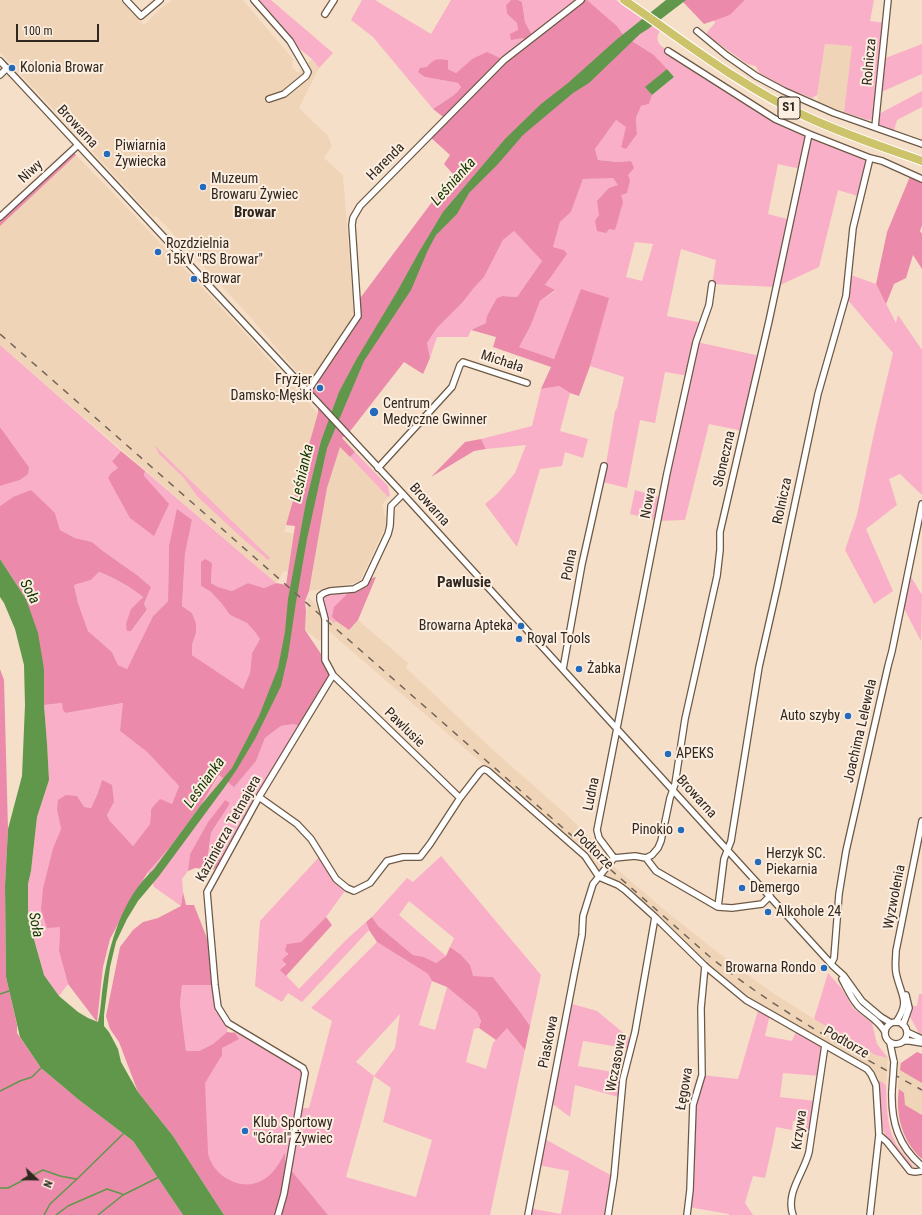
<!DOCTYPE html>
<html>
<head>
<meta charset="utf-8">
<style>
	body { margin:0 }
	#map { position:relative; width:922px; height:1215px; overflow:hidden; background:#f6dfc8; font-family:"Roboto Condensed",sans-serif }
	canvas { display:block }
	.north { position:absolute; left:16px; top:1159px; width:40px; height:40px; -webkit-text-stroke:3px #fceee0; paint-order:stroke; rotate:112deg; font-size:11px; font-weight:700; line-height:16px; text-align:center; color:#30271f }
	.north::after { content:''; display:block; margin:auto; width:14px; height:18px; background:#30271f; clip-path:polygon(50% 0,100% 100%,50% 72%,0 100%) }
	.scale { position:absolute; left:16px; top:24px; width:83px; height:18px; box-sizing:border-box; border:2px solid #30271f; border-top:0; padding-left:5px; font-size:12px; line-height:14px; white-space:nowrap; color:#30271f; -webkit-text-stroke:3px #fceee0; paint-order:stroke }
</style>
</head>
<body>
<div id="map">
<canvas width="922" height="1215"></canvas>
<div class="north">N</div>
<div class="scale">100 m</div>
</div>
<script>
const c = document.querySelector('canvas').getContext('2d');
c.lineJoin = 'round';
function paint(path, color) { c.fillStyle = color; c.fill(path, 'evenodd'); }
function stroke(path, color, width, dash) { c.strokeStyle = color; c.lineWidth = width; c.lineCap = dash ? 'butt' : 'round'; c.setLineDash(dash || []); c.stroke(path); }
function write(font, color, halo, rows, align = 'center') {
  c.font = font + ' "Roboto Condensed",sans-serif'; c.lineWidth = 4; c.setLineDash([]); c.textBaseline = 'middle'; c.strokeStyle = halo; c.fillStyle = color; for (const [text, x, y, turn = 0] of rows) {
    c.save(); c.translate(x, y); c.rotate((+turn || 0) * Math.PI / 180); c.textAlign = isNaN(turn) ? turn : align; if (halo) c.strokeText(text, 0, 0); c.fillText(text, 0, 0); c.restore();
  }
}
paint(new Path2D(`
	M0,0H120L144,25L159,10L172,0H243L293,59L292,67L298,73L312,59L319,68L299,108L328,136L332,146L324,158L343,175L354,318L307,384L251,318L164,224L156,216L154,218L0,52Z
	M825,44L853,46L844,112L819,102L817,95Z
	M76,155L116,196L243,331L318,413L284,532L295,534L288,572L284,571L276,583L0,345V226Z
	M340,447L388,497L382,505L387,523L360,581L342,586L309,591L327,488Z
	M308,597L334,622L336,621L349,630L358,620L408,663L406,668L493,750L567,815L609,857L612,865L667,912L712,948L767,989L814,1019L875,1055L888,1058L886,1085L879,1080L878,1077L871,1067L758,1004L705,961L656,914L623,886L603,875L597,869L584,851L340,641L329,631L319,641L305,630Z
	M899,1062L908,1067L922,1064V1118L902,1107L903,1094L898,1091Z`), '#f0d4b7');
paint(new Path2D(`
	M254,0H271L333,53L319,68L312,59L290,41Z
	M362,0H375L431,34L451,0H511L506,5L507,14L517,23L518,30L511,39L523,37L526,43L504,60L472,59L456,73L448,69V61C431,58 429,62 425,77L458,83L461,87C457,95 441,103 433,109L373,37L351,20Z
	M518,0H581L533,37L525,22L522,2Z
	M587,0H616L660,31C656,36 657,41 661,46L775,119L870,158L861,197L838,190L819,267L776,287L712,284L716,260L681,249L667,316L702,323L697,342L760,356L743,431L709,424L685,520L658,521L630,514L635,490L662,498L689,376L665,372L655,423L640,420L627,488L603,482L615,411L617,408L624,377L590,366L608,298L581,290L554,359L518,347L531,325L540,301L555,291L545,286L564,250L553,247L560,222L571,212L583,179L613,177L618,185L609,228L615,230L621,195L631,161L618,162L598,160L595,149L616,120L627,127L621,146L637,134L636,118L641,106L649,104L652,95L674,77L654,55L632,41L622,33L617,26ZM778,164L801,169L791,220L768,214ZM635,242L653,244L642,281L626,277Z
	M745,0H874L870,21L885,23L883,59L922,44V74L879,93L877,115L922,91V107L897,120L893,134L875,127L874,119L868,120L844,112L852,46L825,44L817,95L812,98L788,89L759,73L756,66L747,64L707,35V32L715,23L714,20L730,15Z
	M514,231L542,261L517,297L503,296L486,323L471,330L468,337H437L430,358L427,343L437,328L462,303L473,289L484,277L503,240Z
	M848,274L876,284L896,323L898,315L922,350V495L900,474L889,479L897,505L866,529L893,591L874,604L845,550L857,515L874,433L893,353L847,299Z
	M0,345L121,451L112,460L118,468L111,473L108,478L115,489L144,476L145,471L276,583L264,588L248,583L232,591L218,587L211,583L212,563L201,586L211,592L222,604L230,615L247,623L255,632L260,639L252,653L250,673L243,689L192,655V645L196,633L192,613L182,606L185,554L192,520L169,546L168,601L153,616L127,669L118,665L112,652L88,631L78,603L74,585L91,580L99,572C115,578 129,586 143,597L131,609V631L147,611L144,604L151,587L137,575L103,551L92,542L75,538L60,530L55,513L13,497L0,506V486L20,480L29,467L0,427Z
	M559,386L570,393L560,431L588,439L583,458L565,452L562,466L540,469L517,547L485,504L497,494L515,473L526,445L486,449L481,439L532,426L541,389Z
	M154,445L270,558L268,560L242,538L198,497L183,477L159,454Z
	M355,452L388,486L390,496L388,497L350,457Z
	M908,572L922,595L921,641L901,603Z
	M349,592L332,617L336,621L334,623L327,617L322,599C327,591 341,592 349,592Z
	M62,703L66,713L124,703L120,731L147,752L179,786L172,804L151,808L150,824L133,846L110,821L107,815L114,802L102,780L97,795L91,808L84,807L57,810L61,829L53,848L43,888L60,927L59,951L68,984L59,996L44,975L28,918V884L31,871L37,817L49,780L47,743L44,705Z
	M294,724L301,727L225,860L208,854L211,833L219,821L225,800L208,822L190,854L188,871L182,879L183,892L181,906L154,887L148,872L171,846L201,805L220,775L256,761L265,738L281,726Z
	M320,856L336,879L347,888L326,917L301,942L287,944C288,956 288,961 281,970L299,989L346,940L366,922L369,930L302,1002L288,993L282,1002L255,986L260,921Z
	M441,856L541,975L530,1026C519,1009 505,993 493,977L472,976L460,954L450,947L454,938L409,901L399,915L446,956L436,963L424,957L413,955L377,926L372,917L407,878L413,882Z
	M377,942L428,974L432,981L419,1025L435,1030L447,987L477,1012L481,1021L479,1028L474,1029L466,1062L486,1069L493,1043L507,1027L525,1050L490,1215H328L291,1170L302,1108H309L332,1021L311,1008ZM400,1014L395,1048L374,1076L356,1062ZM374,1076L391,1088L383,1122L432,1140L416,1197L346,1177Z
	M828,973L842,989L853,1008L872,1023L877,1044L888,1058L875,1055L814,1019Z
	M182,985H215L218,1007L228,1023L227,1032L213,1044L199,1051H186L180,1004Z
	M909,994L913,1006H917L919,994H922V1034L919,1033L909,1015L911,1007Z
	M569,1003L597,1011L633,1041L631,1049L583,1041L578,1066L625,1074L622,1098L575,1085L570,1117L550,1102Z
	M759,1007L770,1014L765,1036L792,1041L797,1029L825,1045L820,1076L783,1073L780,1097L816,1101L811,1132L805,1131L807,1122L793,1121L792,1130L776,1127L774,1139L765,1178L753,1176L745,1203L753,1215H729V1214L688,1207L693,1105L702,1075L738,1079Z
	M236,1030L301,1069L303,1073L282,1194L258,1215L211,1165L201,1144L206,1052Z
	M879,1080L886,1085C887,1104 886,1126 896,1144C901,1152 908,1159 914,1167L909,1166C902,1157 894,1148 887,1139C879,1126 878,1096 879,1080Z
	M543,1138L614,1177L608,1215H528L529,1208L561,1214L569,1171L538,1165Z`), '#f9afc7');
paint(new Path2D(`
	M511,0H518L522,2L525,22L533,37L581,0H587L617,26L622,33L632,41L654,55L667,69L646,87L652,95L649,104L641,106L636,118L637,134L626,149L621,147L626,127L616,120L595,149L598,160L618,162L631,161L634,168L628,175L630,180L627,193L621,195L623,202L615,230L609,229L606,233L597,231L595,221L599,215L597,201L609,188L618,185L613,178L583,179L571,212L560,222L553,247L564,250L567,254L545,285L555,290L540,301L531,325L519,347L554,359L581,289L609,298L590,366L579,396L570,393L559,386L541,389L551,367L493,347L496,337L471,330L486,323L487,316L497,298L503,296L517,297L542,261L514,231L503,240L484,277L473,289L462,303L437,328L427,343L430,358L423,374L404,362L351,430L342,438L355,452L350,457L340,447L327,488L309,591L305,601L306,611L305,630L325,660L333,675L301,727L294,724L281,726L265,738L256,761L234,787L219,775L201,805L171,846L148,872L132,898L110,939L103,967L97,1022L68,984L59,951L60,927L47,928L41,910L43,888L53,848L61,829L57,810L58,800L66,795L77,796L84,807L91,808L97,795L102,780L112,785L114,802L107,815L110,821L133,846L150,824L151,809L160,799L172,804L179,786L147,752L120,731L123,703L66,713L63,710L62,703L44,705V669L26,599L0,559V506L13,497L31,490L55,513L60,530L75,538L92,542L103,551L137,575L151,587L144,604L147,610L131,631H127L126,624L131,609L143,597C129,586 115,578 99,572L91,580L74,585L78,603L88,631L112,652L118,665L127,669L153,616L168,601L169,546L177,509L192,520L185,554L182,606L192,613L196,624V633L192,645V655L243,689L250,673L252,653L260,639L255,632L247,623L230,615L222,604L211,592L201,586V562L205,559L212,563L211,583L218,587L232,591L248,583L264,588L276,583L286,585L295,526L286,525L318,413V404L307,392L358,316V301L453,174L444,164L450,155L429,136L446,119L433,109C441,103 457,95 461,87L458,83L425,77L418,72L420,68L427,67C435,58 437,59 448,60V69L456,73L472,59L487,52L504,60L526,43L523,38L511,40L510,34L518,30L517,23L507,14L506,5Z
	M685,0H745L730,15L704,24L683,2Z
	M74,153L76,155L0,226V221Z
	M911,174L922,179V225L920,231L922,234V269L913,255L906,278L894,284L886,304L876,284L887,232Z
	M0,427L29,467L28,474L20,480L0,486Z
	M481,439L486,449L474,451L431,477L465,442Z
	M121,451L145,471L144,476L169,504L154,536L130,518L108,478L111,473L118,468L112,461Z
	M376,577L358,620L349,630L336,621L332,617L334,607L349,592L358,590L366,585L372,578Z
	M0,669L4,680L8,829L5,886L6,977L17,1025V1033L41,1068L79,1100L133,1141L183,1215H0Z
	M225,800L230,803L211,833L208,854L225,860L213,870L195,868L188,871L190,854L208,822Z
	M183,892L186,905H194L212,951L215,985H182L180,1004L186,1051H199L213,1044L227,1032L235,1033L239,1039L222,1048V1055L205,1083L208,1153C212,1175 240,1192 261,1181C273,1175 279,1164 285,1153V1164L287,1172L285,1190L291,1170L328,1215H224L173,1136L138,1092L119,1042L110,1029L106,1016L120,947L133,930L143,922L158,918L181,906Z
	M326,917L332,925L286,976L280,970L286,964L282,960L288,954L285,950L287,944L301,942Z
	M372,917L378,926L413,955L424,957L436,963L446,956L450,947L460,954L470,965L473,976L493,977C505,993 519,1009 530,1026L525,1050L507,1028L496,1040L479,1028L481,1021L477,1012L447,987L432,981L428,974L377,942L369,930L366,922Z
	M917,1052L922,1054V1083L900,1070L901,1063Z
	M899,1089L904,1093L905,1105L922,1115V1159C902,1142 895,1113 899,1089Z`), '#eb8aab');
paint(new Path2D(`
	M666,0H686L648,29L640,34L589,83L573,93L523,135L498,164L469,193L457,214L436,235L428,250L411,290L364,361L327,448L307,539L296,602L288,656L281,686L255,739L237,769L224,788L159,876L138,901L127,919L116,942L110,967L104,1015V1026L109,1032L118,1049L121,1062L138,1092L173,1136L224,1215H183L133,1141L79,1100L41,1068L20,1037L6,977L5,886L8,829L22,776L25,705L24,665L15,629L4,603L0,597V559L26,599L38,633L44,669V705L47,743L49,780L37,817L31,871L28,884V918L44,975L59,996L78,1012L88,1018L98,1022C101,1010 101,998 103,985C109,944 122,898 154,869L201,805L232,768L259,716L278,668L285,632L288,599L306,502L321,441L339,392L356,360L398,290L419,252L443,212L505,139L541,104L568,83L616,40Z
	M667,69L674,77L652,95L645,87Z`), '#60974b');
stroke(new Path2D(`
	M0,994L9,991
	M0,1091L20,1081L32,1077L41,1068
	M0,1188H8L43,1170L60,1176L76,1179
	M44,1215L50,1204L77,1179L123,1134
	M56,1215L68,1206L107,1189L122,1194
	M98,1215L123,1195L159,1177`), '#60974b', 1.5);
const minor = new Path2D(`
	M126,0L141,16L160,0
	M254,0L290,41L308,72L306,76L284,94L269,99
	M325,14L334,0
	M697,31L726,55L756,76L784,91L834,113L922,144
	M668,51L775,119L809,134L870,158L882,161L922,179
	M0,61L403,494L833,966L844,976L862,1001L881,1017L891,1023
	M0,75L7,68
	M875,127L888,0
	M0,217L78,145
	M307,392L358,316L352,225L353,218L360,206L504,60L581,0
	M378,468L452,387L460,365L463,362L527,383
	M563,669L582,564L604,466
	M333,675L460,798
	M259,797L297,824L311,839L336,879L347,888L354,891L370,883L387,861L403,857H420L430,844L460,798L480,772L484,769L488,771L585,856L599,877L618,885L625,890L655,917L705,966L746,1000L867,1069L871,1074L876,1085L879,1135L887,1142L910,1171L915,1172L922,1171
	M614,858L599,838L597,830L667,473L696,342L709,305L712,284
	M646,858L652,855L658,848L661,841L670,798L675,784L685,719L717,576L720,550V532L769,321L809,134
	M718,907L724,859L731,841L759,667L777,588L818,394L846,296L853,228L870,158
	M831,964L834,958L839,894L846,851L888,666L892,651L922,504
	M842,979C847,988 851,998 858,1006C867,1015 879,1020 885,1032
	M896,1022C910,1002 902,997 897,977C894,968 896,960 896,951L922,821
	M885 1033a11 11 0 1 1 22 0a11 11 0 1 1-22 0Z
	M903,1025L909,1008L906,995
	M907,1032L922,1039
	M904,1041H910L922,1043
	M890,1043L894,1062
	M892,1091C891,1121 898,1146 922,1166
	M278,1215L284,1194L305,1073L303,1068L228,1023L218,1007L215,985L207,892L259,797L333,675L325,660V619L320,600V596L324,593L330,591L354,589L365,583L388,534L390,526L391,506L403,494
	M528,1215L574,975L582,935L583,916L593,884L614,858L635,856L646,858L656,871L718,907L732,908L762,904L770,896
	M608,1215L614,1177L623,1079L635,1032L655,917
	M687,1215L690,1190L693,1105L702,1075L701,1008L705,966
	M793,1215C785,1193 804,1173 809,1152L825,1045
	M870,1215L879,1135`);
const highway = new Path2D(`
	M624,0C683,40 740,86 805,116C843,134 883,147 922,161`);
stroke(minor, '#6c5945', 8);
stroke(highway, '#fff', 10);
stroke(minor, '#fff', 5.5);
stroke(highway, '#cdc36b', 8);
stroke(new Path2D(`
	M0,334L709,956C774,1009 849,1050 922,1090`), '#726558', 1.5, [7, 7]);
const minorBridge = new Path2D(`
	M892,1091L894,1062`);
stroke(minorBridge, '#6c5945', 8, []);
stroke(minorBridge, '#fff', 5.5);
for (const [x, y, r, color] of [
	[12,68,4,"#246bbb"],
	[107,154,4,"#246bbb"],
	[203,187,4,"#246bbb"],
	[158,252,4,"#246bbb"],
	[194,279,4,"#246bbb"],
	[320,388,4,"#246bbb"],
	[374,412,5,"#246bbb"],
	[521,626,4,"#246bbb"],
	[519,639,4,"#246bbb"],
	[579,669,4,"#246bbb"],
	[848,716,4,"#246bbb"],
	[668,754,4,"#246bbb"],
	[681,830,4,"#246bbb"],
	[758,862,4,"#246bbb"],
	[742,888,4,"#246bbb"],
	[768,912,4,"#246bbb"],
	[824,968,4,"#246bbb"],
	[245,1131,4,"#246bbb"]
]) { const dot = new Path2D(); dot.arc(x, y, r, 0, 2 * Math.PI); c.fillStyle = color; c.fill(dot); stroke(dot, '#fceee0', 1.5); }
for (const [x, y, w] of [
	[789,108,22]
]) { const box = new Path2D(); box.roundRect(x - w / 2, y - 11, w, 22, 3); c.fillStyle = '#fceee0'; c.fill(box); stroke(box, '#30271f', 1); }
write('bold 13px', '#30271f', null, [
	["S1",789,108]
]);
write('14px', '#30271f', '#fceee0', [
	["Rolnicza",870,62,-85],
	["Browarna",77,127,47],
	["Harenda",386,162,-45],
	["Niwy",31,172,-42],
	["Michała",502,362,18],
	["Słoneczna",725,459,-77],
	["Rolnicza",783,501,-78],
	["Nowa",649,503,-79],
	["Browarna",429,505,48],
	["Polna",570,565,-79],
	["Pawlusie",404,728,44],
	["Joachima Lelewela",861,731,-77],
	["Ludna",592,794,-78],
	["Browarna",696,797,48],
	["Kazimierza Tetmajera",229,829,-61],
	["Podtorze",593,850,45],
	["Wyzwolenia",895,897,-79],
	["Piaskowa",549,1042,-79],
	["Podtorze",846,1043,30],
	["Wczasowa",617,1063,-79],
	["Łęgowa",685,1089,-80],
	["Krzywa",800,1130,-82]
]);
write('14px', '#30271f', '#fceee0', [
	["Kolonia Browar",20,68],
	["Piwiarnia",115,146],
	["Żywiecka",115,162],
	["Muzeum",211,179],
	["Browaru Żywiec",211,195],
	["Rozdzielnia",166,244],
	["15kV \"RS Browar\"",166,260],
	["Browar",202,279],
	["Fryzjer",312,380,"right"],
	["Damsko-Męski",312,396,"right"],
	["Centrum",383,404],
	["Medyczne Gwinner",383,420],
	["Browarna Apteka",513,626,"right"],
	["Royal Tools",527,639],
	["Żabka",587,669],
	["Auto szyby",840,716,"right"],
	["APEKS",676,754],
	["Pinokio",673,830,"right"],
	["Herzyk SC.",766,854],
	["Piekarnia",766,870],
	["Demergo",750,888],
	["Alkohole 24",776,912],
	["Browarna Rondo",816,968,"right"],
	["Klub Sportowy",253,1123],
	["\"Góral\" Żywiec",253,1139]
], 'left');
write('italic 15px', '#123600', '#fceee0', [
	["Leśnianka",454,182,-48],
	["Leśnianka",303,473,-77],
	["Soła",29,592,62],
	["Leśnianka",205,783,-54],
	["Soła",35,925,79]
]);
write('bold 15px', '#30271f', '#fceee0', [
	["Browar",255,213],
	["Pawlusie",464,583]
]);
</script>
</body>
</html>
